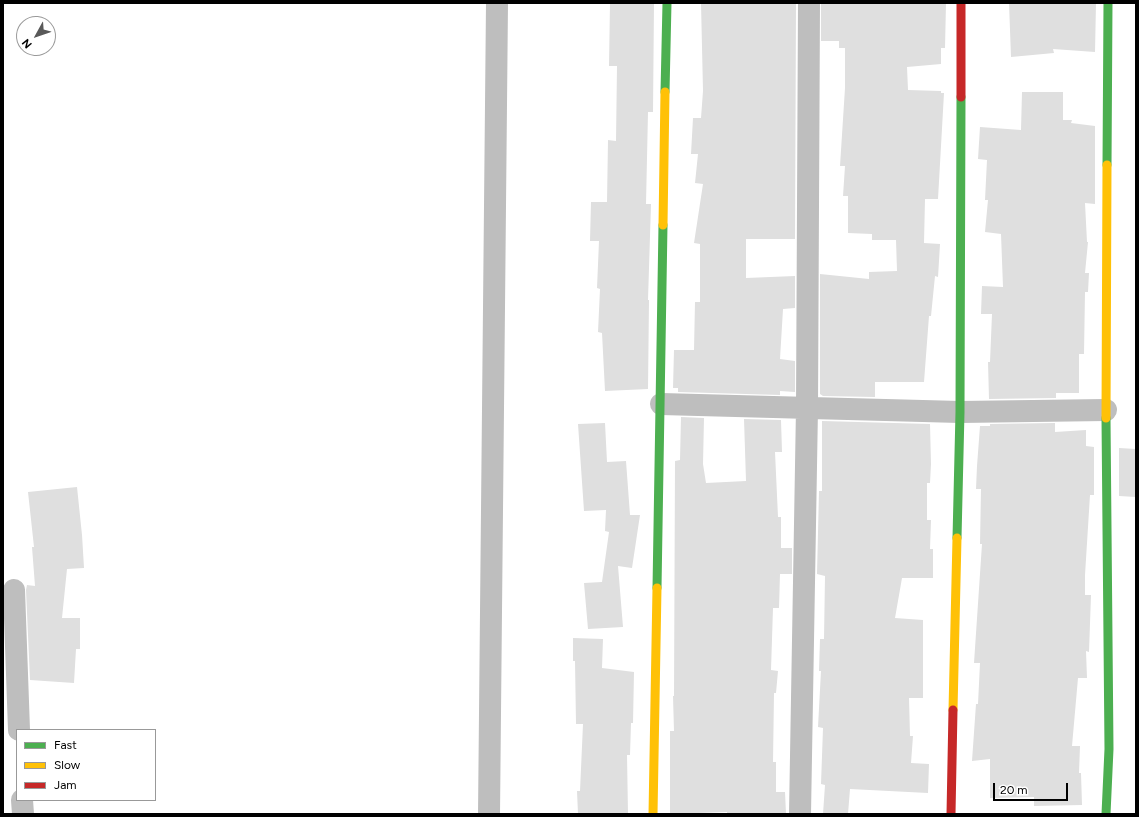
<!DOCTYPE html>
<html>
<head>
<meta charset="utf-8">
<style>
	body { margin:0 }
	#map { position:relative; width:1139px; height:817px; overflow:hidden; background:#fff; font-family:Figtree,sans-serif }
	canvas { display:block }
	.frame { position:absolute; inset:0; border:4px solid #000; pointer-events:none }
	.legend { position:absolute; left:16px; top:729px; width:140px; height:72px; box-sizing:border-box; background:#fff; border:1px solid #999; margin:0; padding:5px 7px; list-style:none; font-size:12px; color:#000 }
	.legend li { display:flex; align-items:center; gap:8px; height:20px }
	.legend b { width:20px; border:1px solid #999 }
	.north { position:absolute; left:16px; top:16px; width:40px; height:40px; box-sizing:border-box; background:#fff; border:1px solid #999; border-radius:50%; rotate:230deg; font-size:11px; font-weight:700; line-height:16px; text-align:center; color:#000 }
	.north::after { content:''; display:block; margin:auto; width:14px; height:18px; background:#595959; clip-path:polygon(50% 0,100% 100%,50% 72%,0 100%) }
	.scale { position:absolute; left:993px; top:783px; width:75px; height:18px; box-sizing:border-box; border:2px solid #000; border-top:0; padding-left:5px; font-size:12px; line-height:14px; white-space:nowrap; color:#000; -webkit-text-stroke:3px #fff; paint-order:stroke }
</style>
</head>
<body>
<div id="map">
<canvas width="1139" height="817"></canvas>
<div class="frame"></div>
<ul class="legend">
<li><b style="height:5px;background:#4caf50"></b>Fast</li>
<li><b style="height:5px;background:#ffc107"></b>Slow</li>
<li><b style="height:5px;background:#c62828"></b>Jam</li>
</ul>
<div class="north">N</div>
<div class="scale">20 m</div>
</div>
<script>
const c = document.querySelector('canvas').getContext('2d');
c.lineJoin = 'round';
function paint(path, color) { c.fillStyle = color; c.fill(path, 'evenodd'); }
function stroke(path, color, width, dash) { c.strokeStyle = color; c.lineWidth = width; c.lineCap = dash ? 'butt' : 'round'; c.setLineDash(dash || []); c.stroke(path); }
paint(new Path2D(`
	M610,3H654L653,112H648L646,204H651L648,300H649L648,389L605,391L602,333L598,332L600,289L597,288L599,241H590L591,202H607L608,140L616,141L617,66H609Z
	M701,3H796L795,239H746V278L795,276V308L783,309L780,359L795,361V392L780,391V395L678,392V388H673L674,350H694L695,302H700V244L694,243L703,184L695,183L698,154H691L693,118H701L703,91Z
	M821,3H946L945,48H941V64L907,67L908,90L941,91V93H944L938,199H925L924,243L940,244L938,277L935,276L931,316H929L924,382H875V397L823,396L820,394V274L869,279V272L897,271L896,240H872V234L848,233V196H843L845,166H840L845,88V48H839V41H821Z
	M1009,3H1096L1095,52L1053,49L1054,53L1011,57Z
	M1022,92H1063V120H1072L1071,123L1095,126V204L1085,203L1087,242H1088L1085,273H1089L1088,292H1085L1084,354H1079V393H1056V398L989,399L988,362H990L992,314H981L982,286L1003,287L1001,234L985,232L988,200H985L987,160L978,159L980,127L1021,130Z
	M681,417L704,418L703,464L706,483L746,481L744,419L781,420L782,452H775L778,517H781V548H792V574H780L779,608H773L771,670L778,671L776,693H774L773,762H776V792H785L786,814H727V812L670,814V731H674L673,696H674L675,461L680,460Z
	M822,421L930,424L931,464L930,483H927V520H931L930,549H933V578H902L895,618L923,620V698H909L910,736H913L911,763L929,764L928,793L850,789L848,814H823L825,785L821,784L823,728L818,727L821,671H819L820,639H824L825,576L817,574L819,491H822Z
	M605,423L607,462L626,461L630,515H640L632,568L618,566L623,627L588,629L584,583L602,582L609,532L605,531L606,510L584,511L578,424Z
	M1055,423V432L1086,430V446L1094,447V495H1090L1085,575V595H1091L1089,652L1086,651L1087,678H1078L1072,746H1080L1079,773H1081L1082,805L1034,806V797L990,798V759L972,761L976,704H978L980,663H974L982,544H980L981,489H976L977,466L980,426H990V424Z
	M1119,448L1136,449V497L1119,496Z
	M77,487L82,535L84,568L67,569L62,618H80V649H76L74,683L30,680L26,590L27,585L35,586L32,547H34L28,492Z
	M573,638L603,639L602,668L634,672L633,723H631L630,755H627L628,814H578L577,791H580L583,724H576L575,661H573Z`), '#dfdfdf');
stroke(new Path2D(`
	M661,404L960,412L1106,410
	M14,590L19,730
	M22,800L23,814
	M489,814L497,3
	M800,814L807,408L809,3`), '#bebebe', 22);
stroke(new Path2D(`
	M665,92L667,3
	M1107,165L1108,3
	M957,538L960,412L961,97
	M657,588L663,225
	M1106,814L1109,749L1106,418`), '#4caf50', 9);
stroke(new Path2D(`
	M663,225L665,92
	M1106,418L1107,165
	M953,710L957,538
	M653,814L657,588`), '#ffc107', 9);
stroke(new Path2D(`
	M961,97V3
	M951,814L953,710`), '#c62828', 9);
</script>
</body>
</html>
